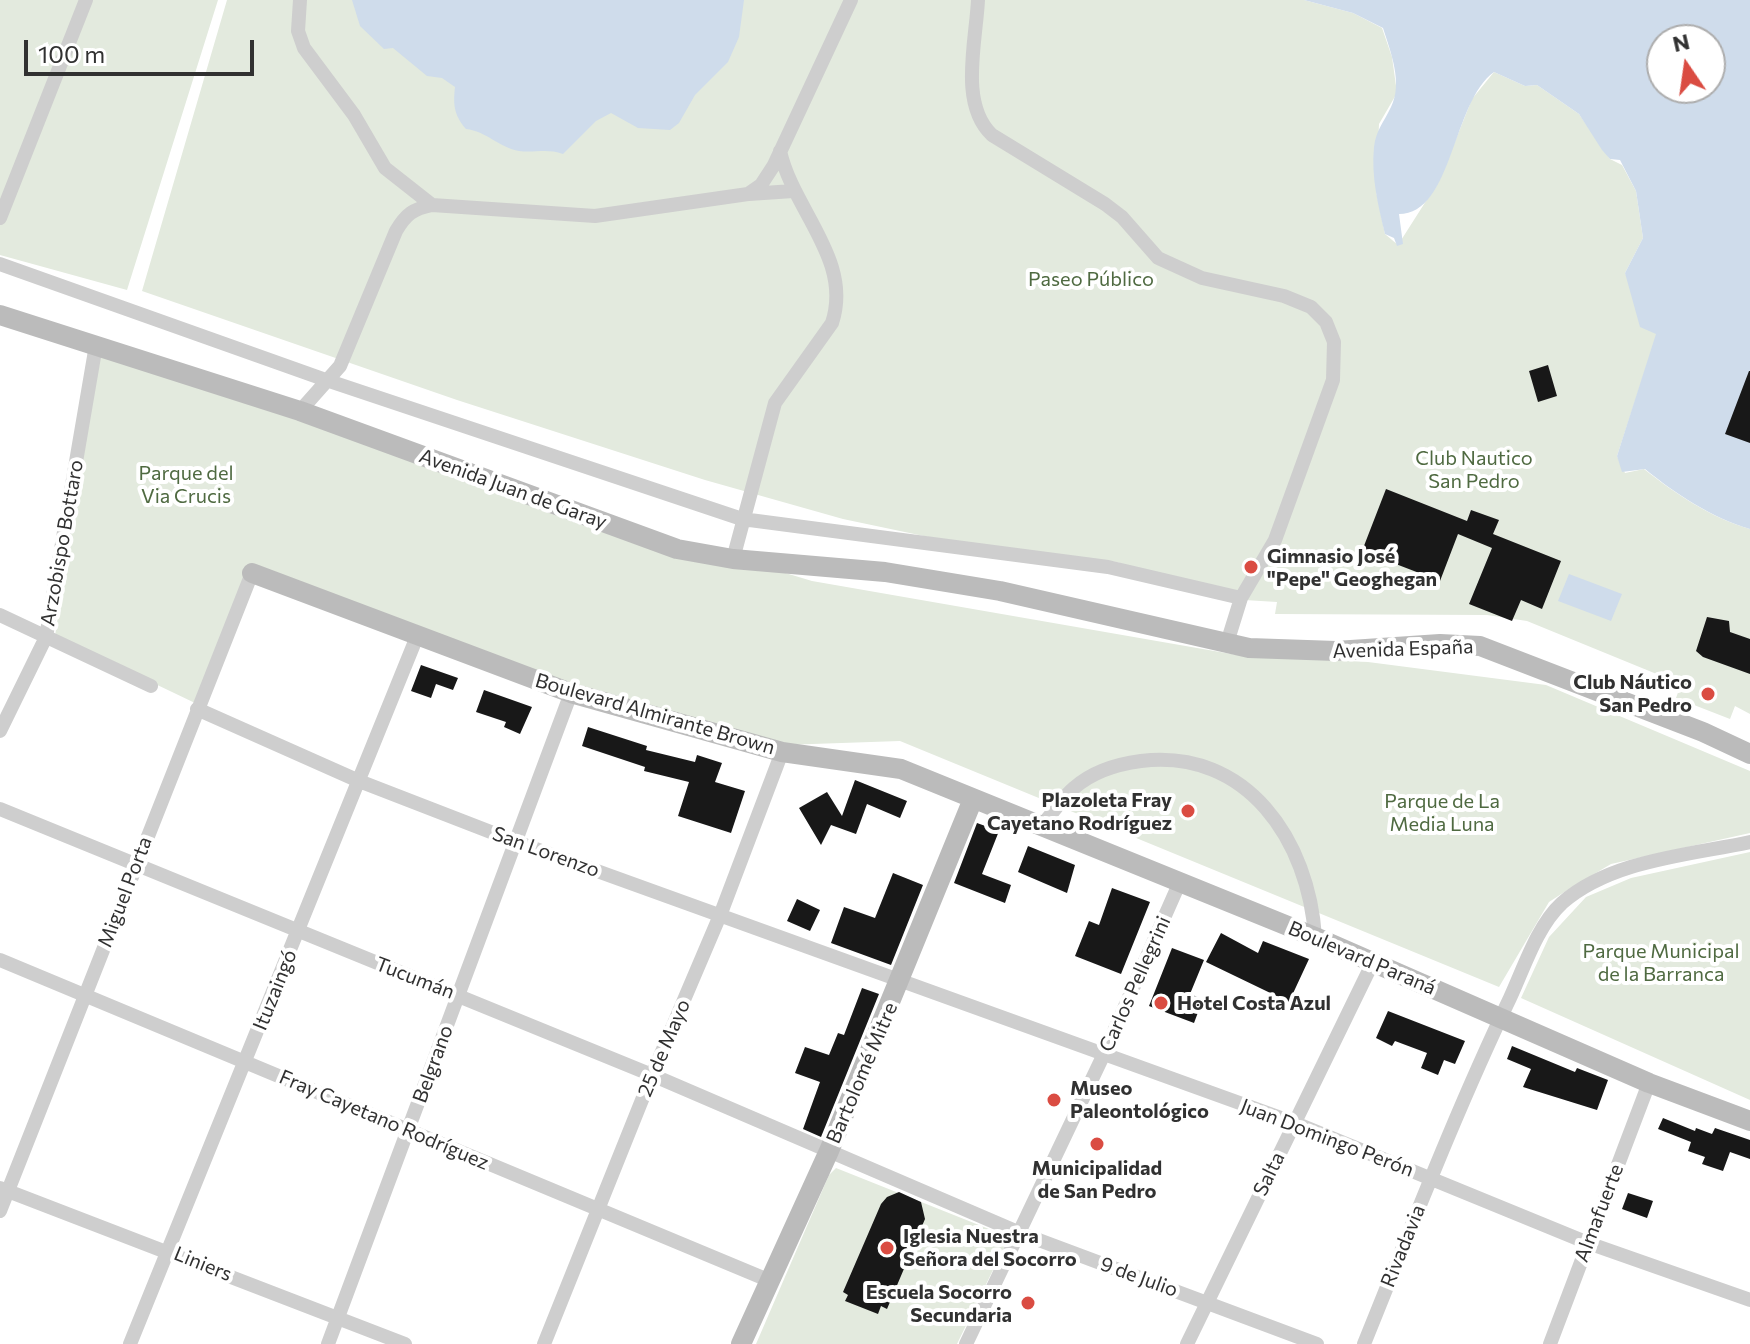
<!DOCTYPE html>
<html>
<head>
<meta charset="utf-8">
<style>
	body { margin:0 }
	#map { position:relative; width:1750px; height:1344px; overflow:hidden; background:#fff; font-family:Commissioner,sans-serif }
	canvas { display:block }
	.north { position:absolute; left:1646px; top:24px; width:80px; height:80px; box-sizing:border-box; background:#fff; border:2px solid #adadad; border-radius:50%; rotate:347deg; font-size:22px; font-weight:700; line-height:32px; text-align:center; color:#313131 }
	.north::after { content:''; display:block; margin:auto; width:28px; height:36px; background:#da4c42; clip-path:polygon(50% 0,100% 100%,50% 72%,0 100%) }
	.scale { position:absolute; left:24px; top:40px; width:230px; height:36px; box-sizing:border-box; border:4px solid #313131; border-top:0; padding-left:10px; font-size:24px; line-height:28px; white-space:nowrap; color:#313131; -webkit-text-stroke:6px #fff; paint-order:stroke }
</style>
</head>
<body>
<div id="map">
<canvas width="1750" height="1344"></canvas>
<div class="north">N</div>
<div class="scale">100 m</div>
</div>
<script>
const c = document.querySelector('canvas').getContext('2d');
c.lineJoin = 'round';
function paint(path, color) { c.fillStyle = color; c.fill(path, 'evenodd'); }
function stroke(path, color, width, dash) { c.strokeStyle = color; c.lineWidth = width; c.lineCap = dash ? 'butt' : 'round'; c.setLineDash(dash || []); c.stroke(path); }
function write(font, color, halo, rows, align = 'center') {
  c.font = font + ' Commissioner,sans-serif'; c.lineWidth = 8; c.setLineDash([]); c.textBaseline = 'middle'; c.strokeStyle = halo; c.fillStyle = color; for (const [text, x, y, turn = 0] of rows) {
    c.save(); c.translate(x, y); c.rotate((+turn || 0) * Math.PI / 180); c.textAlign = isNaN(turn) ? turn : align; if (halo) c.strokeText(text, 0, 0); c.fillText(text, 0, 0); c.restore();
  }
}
paint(new Path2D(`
	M0,0H218L127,290L0,255Z
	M227,0H1304L1353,13L1382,28L1392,57L1397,93L1379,124L1376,191L1385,234L1398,245L1440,179L1472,99L1494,72L1525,86L1537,85L1579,114L1610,159L1622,165L1636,191L1643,238L1625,273L1657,334L1617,456L1625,473L1644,469C1676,494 1711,518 1750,529V714L1735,706L1730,719L1676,698L1681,684L1527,621L1487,615L1275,614L1277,602L1228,599L1117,562L976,547L843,519L705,480L457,400L142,291Z
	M99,346L629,526L812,581L1243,656L1368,662L1546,685L1750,771V833L1611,864L1569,889L1549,902L1499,987L900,741L783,745L573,688L251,568L195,703L55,636Z
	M1750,852V1100L1521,998L1549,937L1586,897L1631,878Z
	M836,1168L1009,1237L957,1344H756L829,1175Z`), '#e3eade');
paint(new Path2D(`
	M352,0H744L739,37L728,62L695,95L679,123L670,130L638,128L611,113L596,121L563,154C547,148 535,153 519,151C500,148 486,131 466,129C454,115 453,105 455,87L442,78L427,76L393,48L384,49L360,26Z
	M1304,0H1750V529C1712,518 1676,494 1645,469L1622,472L1617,456L1656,334L1640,327L1625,273L1643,238L1636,191L1620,160L1610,159L1602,150L1579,114L1537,85L1525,86L1494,72C1452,102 1453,214 1399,214L1403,244L1397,246L1394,238L1385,234C1378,205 1371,176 1374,147C1376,130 1384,122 1391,107C1403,83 1391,53 1383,28L1353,13ZM1662,40H1710V88H1662Z
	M1569,574L1622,594L1611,621L1558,601Z`), '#cfdceb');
paint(new Path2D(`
	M1548,365L1557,396L1538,402L1529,371Z
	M1749,371H1750V443L1725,434Z
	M1386,489L1467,521L1471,510L1499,520L1493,534L1561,561L1542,609L1521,600L1512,621L1469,604L1492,548L1458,534L1440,581L1362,551Z
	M1707,617L1729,621L1730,632L1750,639V674L1703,657L1696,651Z
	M421,665L458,678L453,690L436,684L431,698L411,691Z
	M484,690L532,707L520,734L504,727L506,722L476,712Z
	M588,727L647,746L646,750L695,762L697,755L722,763L715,782L745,791L731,833L678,816L689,782L644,771L645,767L582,746Z
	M855,780L907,801L900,818L867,804L856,834L831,825L821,845L799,808L827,792L842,816Z
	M977,823L999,831L982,874L1011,885L1005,903L954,883Z
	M1028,846L1075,865L1067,893L1018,872Z
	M893,873L923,885L891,965L831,943L844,907L875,918Z
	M1112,888L1150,902L1121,974L1075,956L1089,921L1099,925Z
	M797,899L820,910L810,931L787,921Z
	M1221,933L1258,953L1263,941L1309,959L1289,1002L1206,962Z
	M1172,948L1204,960L1190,994L1203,999L1194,1023L1149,1006Z
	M862,988L879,994L821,1137L803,1129L820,1082L795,1073L805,1047L829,1055L838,1033L844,1035Z
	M1388,1011L1465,1041L1455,1064L1444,1060L1438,1075L1421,1068L1427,1053L1395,1041L1392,1046L1376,1038Z
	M1512,1046L1575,1072L1577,1068L1608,1080L1597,1110L1523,1087L1531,1069L1507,1059Z
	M1663,1118L1695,1131L1696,1128L1712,1134L1715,1128L1750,1140V1159L1730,1152L1723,1171L1702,1164L1705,1157L1688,1151L1691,1142L1658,1129Z
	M899,1192L921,1202L925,1219L887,1309L881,1306L878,1314L845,1301L848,1295L843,1292L881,1204L887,1197Z
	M1628,1193L1653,1201L1647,1218L1622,1209Z`), '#181818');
stroke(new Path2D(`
	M300,0L298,31L304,48L354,115L385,168L432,205
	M978,0C976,42 959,104 992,135L1105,204L1122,217L1158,258L1202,278L1284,296L1311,307L1326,322L1334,342L1333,380L1275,540L1241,598L1227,643
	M749,194L793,191
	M0,218L86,0
	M0,264L326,380L742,519L1108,567L1241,598
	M300,411L340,366L396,231C406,214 413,209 432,205L595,216L748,194L761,185L774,165L851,0
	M733,559L775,403L832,323C853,260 793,210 780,151
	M0,615L151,686
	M197,709L359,781L514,841L1295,1123L1588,1243L1750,1300
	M0,731L46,637L96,345
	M0,809L652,1075L1020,1233L1317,1344
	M1042,825C1053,813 1062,798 1074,788C1092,772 1118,764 1141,761C1247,748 1309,841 1315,937
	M0,960L768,1280
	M0,1188L405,1344
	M0,1211L252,573
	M130,1344L418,634
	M328,1344L571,693
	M544,1344L652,1075L721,913L782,752
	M966,1344L1103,1056L1179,884
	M1187,1344L1373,962
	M1364,1344C1411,1228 1456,1111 1510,998C1524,968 1537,926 1562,903C1611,860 1689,855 1750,842
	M1550,1344L1649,1083`), '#cecece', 14);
stroke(new Path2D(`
	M0,315L300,411L677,549L733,559L885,572L1000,591L1249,648L1336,651L1440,644L1480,646L1703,732L1750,754
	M252,573L571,693L782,752L901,769L1315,937L1649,1083L1750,1121
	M741,1344L829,1151L973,799`), '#bbb', 20);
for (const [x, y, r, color] of [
	[1251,567,8,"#da4c42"],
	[1708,694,8,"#da4c42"],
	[1188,811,8,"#da4c42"],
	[1161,1003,8,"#da4c42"],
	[1054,1100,8,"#da4c42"],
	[1097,1144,8,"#da4c42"],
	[887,1248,8,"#da4c42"],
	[1028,1303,8,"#da4c42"]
]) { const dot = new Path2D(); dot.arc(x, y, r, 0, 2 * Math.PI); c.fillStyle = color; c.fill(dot); stroke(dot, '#fff', 3); }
write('20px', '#4f6a41', '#fff', [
	["Paseo Público",1091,279],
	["Club Nautico",1474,458],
	["San Pedro",1474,481],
	["Parque del",186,473],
	["Via Crucis",186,496],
	["Parque de La",1442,801],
	["Media Luna",1442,824],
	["Parque Municipal",1661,951],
	["de la Barranca",1661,974]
]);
write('20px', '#313131', '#fff', [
	["Avenida Juan de Garay",513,489,20],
	["Arzobispo Bottaro",62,543,-80],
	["Avenida España",1403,649,-2],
	["Boulevard Almirante Brown",655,714,16],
	["San Lorenzo",546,852,20],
	["Miguel Porta",125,892,-69],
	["Boulevard Paraná",1362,958,23],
	["Tucumán",415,978,21],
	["Carlos Pellegrini",1135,984,-66],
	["Ituzaingó",275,990,-68],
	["25 de Mayo",664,1048,-67],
	["Belgrano",433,1064,-70],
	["Bartolomé Mitre",862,1073,-67],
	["Fray Cayetano Rodríguez",384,1120,23],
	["Juan Domingo Perón",1327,1138,21],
	["Salta",1269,1174,-64],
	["Almafuerte",1599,1213,-69],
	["Rivadavia",1403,1246,-68],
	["Liniers",203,1264,22],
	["9 de Julio",1139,1277,20]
]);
write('bold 20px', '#313131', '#fff', [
	["Gimnasio José",1267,556],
	["\"Pepe\" Geoghegan",1267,579],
	["Club Náutico",1692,682,"right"],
	["San Pedro",1692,705,"right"],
	["Plazoleta Fray",1172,800,"right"],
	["Cayetano Rodríguez",1172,823,"right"],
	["Hotel Costa Azul",1177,1003],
	["Museo",1070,1088],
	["Paleontológico",1070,1111],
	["Municipalidad",1097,1168,"center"],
	["de San Pedro",1097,1191,"center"],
	["Iglesia Nuestra",903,1236],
	["Señora del Socorro",903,1259],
	["Escuela Socorro",1012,1292,"right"],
	["Secundaria",1012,1315,"right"]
], 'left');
</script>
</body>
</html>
